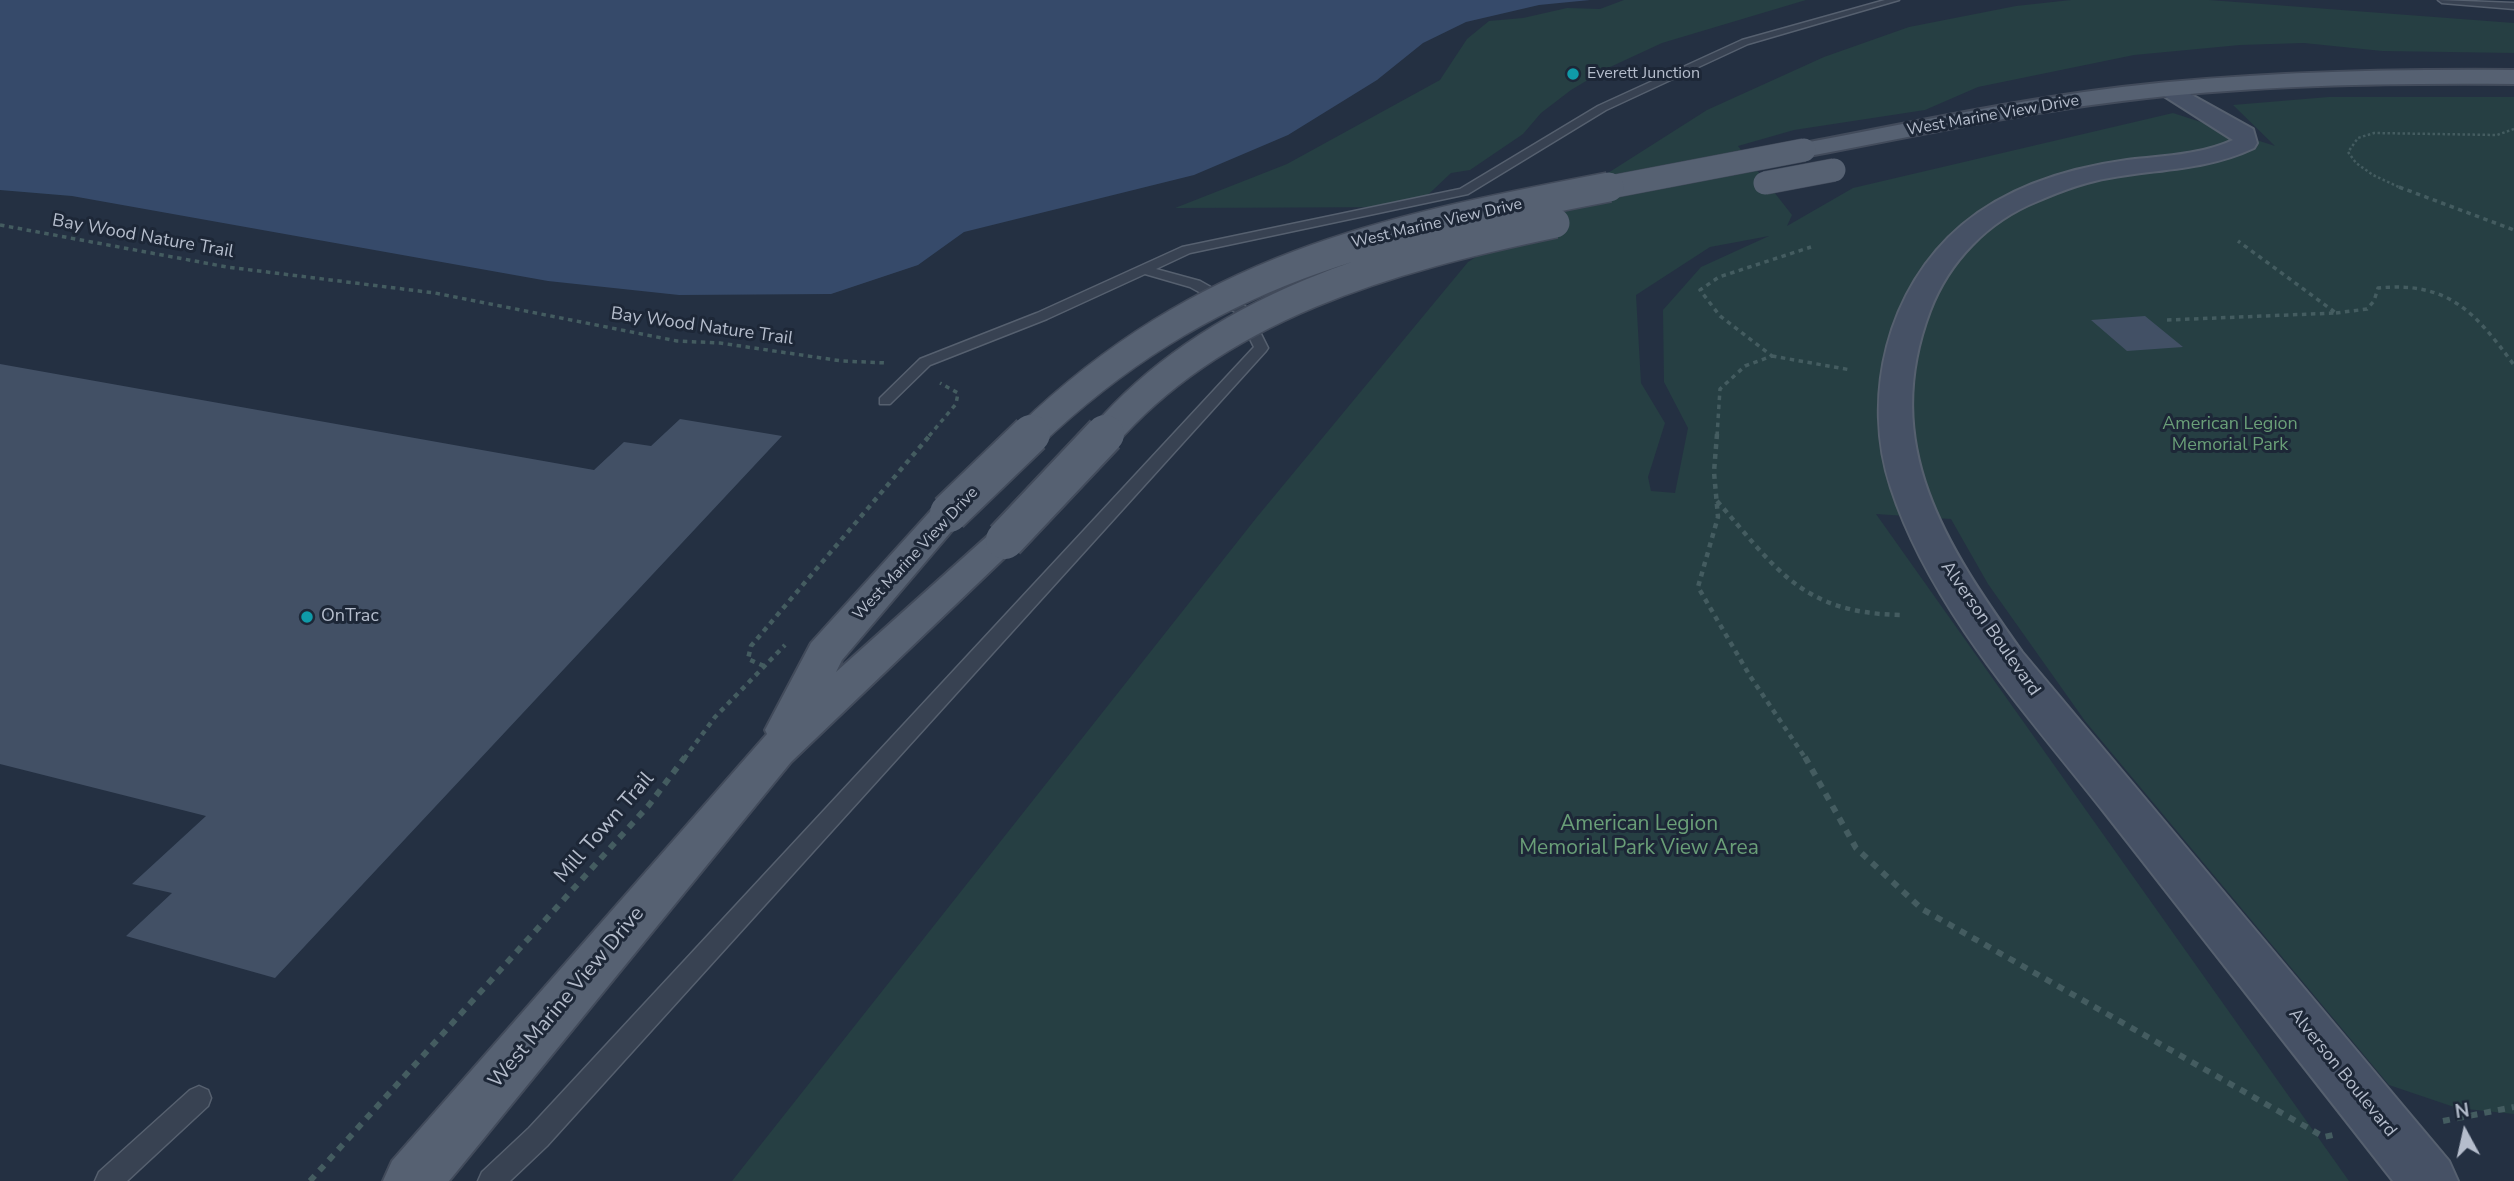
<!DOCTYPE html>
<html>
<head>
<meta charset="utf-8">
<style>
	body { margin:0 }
	#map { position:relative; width:2514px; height:1181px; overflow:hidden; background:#243042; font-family:"Nunito Sans",sans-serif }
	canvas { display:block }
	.north { position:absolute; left:2430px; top:1097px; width:70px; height:70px; -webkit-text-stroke:5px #1d2737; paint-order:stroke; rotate:352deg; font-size:19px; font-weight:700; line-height:28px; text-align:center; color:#b5bdcc }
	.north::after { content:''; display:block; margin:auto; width:24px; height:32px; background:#b5bdcc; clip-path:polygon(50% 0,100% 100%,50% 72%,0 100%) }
</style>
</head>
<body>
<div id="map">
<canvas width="2514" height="1181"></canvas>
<div class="north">N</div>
</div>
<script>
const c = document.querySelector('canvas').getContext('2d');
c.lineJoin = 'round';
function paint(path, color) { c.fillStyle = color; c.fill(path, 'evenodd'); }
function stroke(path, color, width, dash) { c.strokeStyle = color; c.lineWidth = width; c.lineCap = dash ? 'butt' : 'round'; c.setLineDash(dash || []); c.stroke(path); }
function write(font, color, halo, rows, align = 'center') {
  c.font = font + ' "Nunito Sans",sans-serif'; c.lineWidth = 6; c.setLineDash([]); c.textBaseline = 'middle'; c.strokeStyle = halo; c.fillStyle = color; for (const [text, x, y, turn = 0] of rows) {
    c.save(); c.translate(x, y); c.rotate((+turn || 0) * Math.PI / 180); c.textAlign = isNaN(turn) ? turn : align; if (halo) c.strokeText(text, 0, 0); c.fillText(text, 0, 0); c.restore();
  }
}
paint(new Path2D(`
	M1624,0H1806L1662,43L1608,68L1571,90L1541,113L1523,134L1470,170L1451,173L1415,207L1175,208L1287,164L1440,80L1467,39L1489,21L1523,18L1567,8L1600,9Z
	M2071,0H2209L2514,23V53L2382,51L2304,43L2240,45L2134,55L1978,87L1925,110L1794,130L1738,146L1792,215L1787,226L1853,188L2173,113L2275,146L2233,105L2329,97H2514V1114L2457,1108L2389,1085L2085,721L1988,584L1951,519L1876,514L2349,1181H732L1257,517L1468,262L1707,110L1824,57L1909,27L2016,6ZM1769,236L1701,267L1663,310L1664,382L1688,428L1675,493L1651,491L1648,477L1665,423L1641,383L1636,295L1710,247Z`), '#263f43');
paint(new Path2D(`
	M0,0H1590L1539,5L1466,22L1423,43L1377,80L1288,135L1194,175L964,232L918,265L831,294L679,295L548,281L72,196L0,190Z`), '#364a6a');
paint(new Path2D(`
	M2145,316L2183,347L2127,351L2091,320Z
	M0,364L594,470L624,442L651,446L680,419L782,436L275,978L126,936L172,893L132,884L206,816L0,764Z`), '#425065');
const service = new Path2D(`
	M1885,0H1899L1748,44L1606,110L1468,194L1190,253L1156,269L1200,281L1248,308L1268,348L1266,351L547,1146L510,1181H478L482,1172L529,1128L1254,347L1237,313L1190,287L1145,274L1047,319L930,365L890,404H880V398L920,359L1037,313L1182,247L1460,189L1598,106L1742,40Z
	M2438,0L2514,3V9L2442,3Z
	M199,1086L208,1090L211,1098L208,1106L127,1181H95L99,1172L190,1090Z`);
const secondary = new Path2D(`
	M2172,84L2253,129L2257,143L2254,148C2208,170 2157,169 2109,178C2084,182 2061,191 2038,201C1988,221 1949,261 1930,311C1879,446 1946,545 2022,652L2449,1161L2458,1181H2393C2297,1058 2200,935 2104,812C2027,714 1930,608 1891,488C1861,397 1887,288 1962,225C2007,187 2069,168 2127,160C2163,156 2200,155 2233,140L2164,96L2161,91L2164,86Z`);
const primary = new Path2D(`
	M2514,70V84C2383,83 2252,85 2122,101C2015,114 1910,137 1804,157L1795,155L1792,150L1795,145L1804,143C1910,123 2015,100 2122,87C2253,72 2383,69 2514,70Z
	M949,502L962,505L967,513L842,660L836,672L992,532L1005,528L1018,532L1023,540L791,762L449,1181H383L392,1161L767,734L765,730L811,643L936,505Z`);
stroke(service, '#56606f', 3);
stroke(secondary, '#56606f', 4);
stroke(primary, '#424b5b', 4);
stroke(new Path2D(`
	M2403,189L2373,175L2356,163L2348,152L2358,138L2374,133L2497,135L2514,129`), '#445c60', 2.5, [2.5, 2.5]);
stroke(new Path2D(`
	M2399,187L2514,230
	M0,225L227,267L435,293L677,341L720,343L842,361L887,363
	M2336,313L2367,309L2374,301L2378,288C2448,281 2475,312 2514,365
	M2167,320L2336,313L2238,241
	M1772,356L1851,370
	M929,436L956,404L958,393L940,383
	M1717,436L1720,389L1745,366L1772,356L1720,316L1700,290L1719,277L1811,247`), '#445c60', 3.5, [4.5, 4.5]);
stroke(new Path2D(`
	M1717,434L1714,472L1718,517L1698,587L1750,676L1806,759
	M1717,501C1776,568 1801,613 1900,615
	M764,666L748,659L751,646L931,434
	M684,759L715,717L785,645`), '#445c60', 4.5, [5, 5]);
stroke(new Path2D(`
	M1805,757L1856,848L1922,909L2324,1137L2333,1135
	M2443,1121L2514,1107
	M310,1181L649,805L685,757`), '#445c60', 6, [7, 7]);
paint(service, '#384252');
paint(secondary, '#465165');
paint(primary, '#566172');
const primaryBridgeFar2 = new Path2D(`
	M1765,183L1834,170
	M1600,189L1804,150`);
const primaryBridgeFar1 = new Path2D(`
	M1029,436C1204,268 1380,231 1609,187
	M1104,436C1217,305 1392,257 1555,223`);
const primaryBridge = new Path2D(`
	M949,513L1031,434
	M1005,540L1105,434`);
stroke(primaryBridgeFar2, '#424b5b', 24, []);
stroke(primaryBridgeFar1, '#424b5b', 32, []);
stroke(primaryBridge, '#424b5b', 42, []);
stroke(primaryBridgeFar2, '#566172', 23);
stroke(primaryBridgeFar1, '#566172', 29);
stroke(primaryBridge, '#566172', 38);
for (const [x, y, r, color] of [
	[1573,74,7,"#0f9aa8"],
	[307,617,7,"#0f9aa8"]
]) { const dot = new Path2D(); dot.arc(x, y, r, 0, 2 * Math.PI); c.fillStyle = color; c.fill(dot); stroke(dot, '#1d2737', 2.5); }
write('16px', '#b5bdcc', '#1d2737', [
	["Everett Junction",1587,74]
], 'left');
write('16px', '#b5bdcc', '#1d2737', [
	["West Marine View Drive",1993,116,-10],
	["West Marine View Drive",1437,224,-13],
	["West Marine View Drive",916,554,-47]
]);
write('18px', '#b5bdcc', '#1d2737', [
	["Bay Wood Nature Trail",143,237,10],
	["Bay Wood Nature Trail",702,327,8],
	["Alverson Boulevard",1990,629,55],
	["Alverson Boulevard",2342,1073,51]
]);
write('18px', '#6a9f78', '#1d2737', [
	["American Legion",2230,425],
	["Memorial Park",2230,446]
]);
write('18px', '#b5bdcc', '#1d2737', [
	["OnTrac",321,617]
], 'left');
write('21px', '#6a9f78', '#1d2737', [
	["American Legion",1639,825],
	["Memorial Park View Area",1639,849]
]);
write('21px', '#b5bdcc', '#1d2737', [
	["Mill Town Trail",605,828,-49],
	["West Marine View Drive",567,998,-50]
]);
</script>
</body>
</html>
